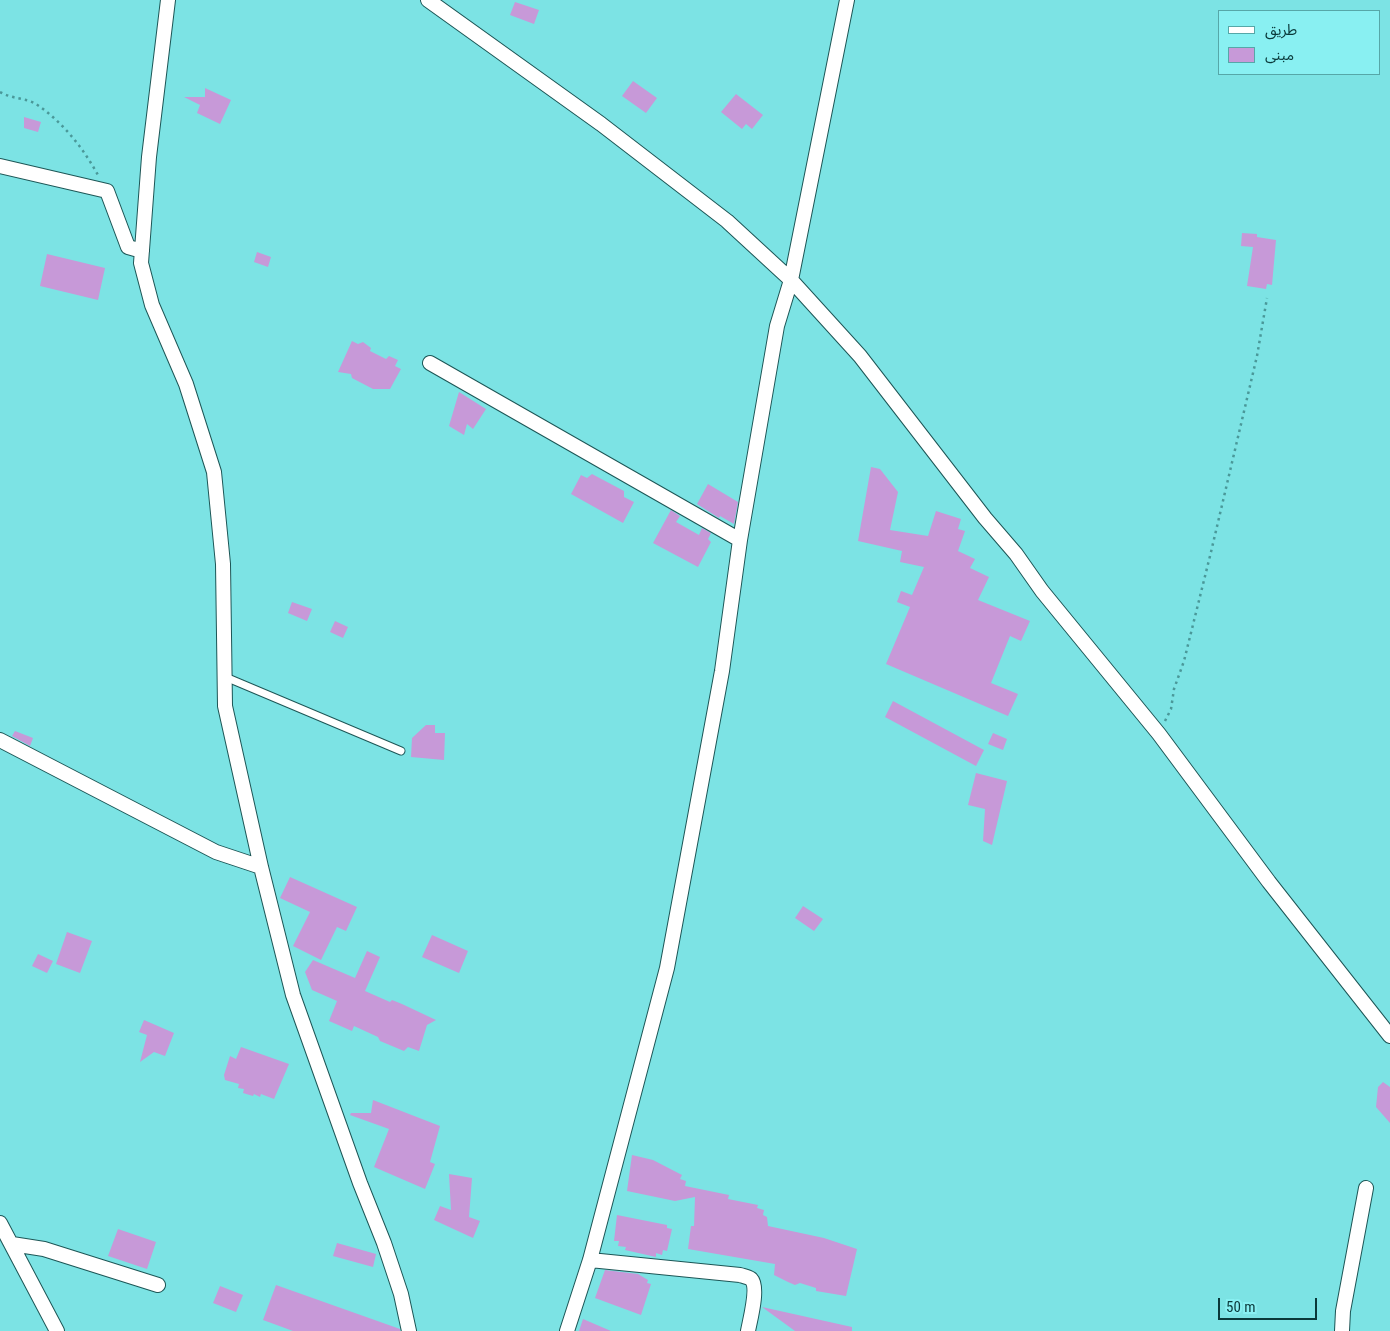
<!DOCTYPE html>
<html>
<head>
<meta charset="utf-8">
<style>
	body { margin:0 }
	#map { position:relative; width:1390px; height:1331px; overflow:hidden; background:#7ce3e4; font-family:"Roboto Condensed","Noto Sans Arabic",sans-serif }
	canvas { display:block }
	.legend { position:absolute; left:1218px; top:10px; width:162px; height:65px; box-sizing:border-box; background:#89f0f2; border:1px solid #56a7a8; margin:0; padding:6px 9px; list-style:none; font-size:15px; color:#0a393a }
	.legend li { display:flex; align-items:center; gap:10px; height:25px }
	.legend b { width:25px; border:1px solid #56a7a8 }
	.scale { position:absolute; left:1218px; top:1298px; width:99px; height:22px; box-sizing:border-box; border:2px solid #0a393a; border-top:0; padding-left:6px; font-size:15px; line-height:18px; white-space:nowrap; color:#0a393a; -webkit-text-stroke:4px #89f0f2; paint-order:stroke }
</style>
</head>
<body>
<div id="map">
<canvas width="1390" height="1331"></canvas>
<ul class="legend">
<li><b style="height:6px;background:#fff"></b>طريق</li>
<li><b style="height:14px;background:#c799d8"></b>مبنى</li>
</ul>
<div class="scale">50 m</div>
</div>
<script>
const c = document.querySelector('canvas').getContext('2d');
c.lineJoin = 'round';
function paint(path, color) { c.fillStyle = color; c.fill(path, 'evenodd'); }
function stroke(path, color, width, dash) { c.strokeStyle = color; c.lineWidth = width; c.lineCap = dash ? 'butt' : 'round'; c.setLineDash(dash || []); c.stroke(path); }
paint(new Path2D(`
	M515,2L539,10L534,24L510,15Z
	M633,81L657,98L646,113L622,96Z
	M205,88L231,100L220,124L197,113L200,105L184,97H205Z
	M736,94L763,115L752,129L746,124L742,129L721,112Z
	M24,117L41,122L38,132L24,128Z
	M1242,233L1257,234V237L1276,240L1272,285L1267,284L1266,289L1247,286L1253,247L1241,246Z
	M257,252L271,257L268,267L254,262Z
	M47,254L105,268L98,300L40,286Z
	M352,341L358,344L363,342L371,348L370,351L386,359L389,356L398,360L395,366L401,369L390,389H373L352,378L351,374L338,372Z
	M459,392L486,409L473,429L467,424L464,435L449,426Z
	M871,467L880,469L898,492L890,530L928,536L936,511L961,519L958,529L965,531L958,551L975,559L970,568L989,577L978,600L1030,621L1021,641L1010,636L991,683L1018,694L1008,716L886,664L910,607L897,602L901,591L912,595L924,567L900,562L902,551L858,541Z
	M592,474L624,491V497L634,502L623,523L571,494L581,475L587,478Z
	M708,484L738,502L734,524L720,516L719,518L697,504Z
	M671,510L680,516L676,522L699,535L702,528L711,533L708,539L711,542L698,567L653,543Z
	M292,602L312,609L307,621L288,613Z
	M335,621L348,627L343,638L330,632Z
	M893,701L984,750L976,766L885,717Z
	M426,725H435V733H445L444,760L411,757L412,738Z
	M15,731L33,738L30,746L12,736Z
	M993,733L1007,739L1003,750L988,744Z
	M976,773L1007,781L992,845L983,841L985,809L968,805Z
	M290,877L357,907L346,931L337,927L321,960L293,946L310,912L280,898Z
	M803,906L823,919L814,931L795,918Z
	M67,932L92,941L80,973L56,964Z
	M432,935L468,951L459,973L422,957Z
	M367,951L380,957L365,991L390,1002L392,1000L402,1004L436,1020L427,1025L419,1051L408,1047L404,1051L380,1041L378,1037L354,1026L352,1031L329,1021L337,1001L312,990L305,972L313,960L355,978Z
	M38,954L53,961L47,973L32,966Z
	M144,1020L174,1033L165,1056L154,1052L140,1062L147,1035L139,1032Z
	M241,1047L289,1064L274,1099L261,1094L260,1097L254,1094L253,1096L243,1093L244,1089L238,1088L239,1084L225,1080L224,1075L230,1056L236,1059Z
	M1383,1082L1390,1087V1123L1376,1107L1378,1087Z
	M373,1100L440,1126L430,1162L435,1164L425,1189L374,1167L389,1129L350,1115L351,1113H371Z
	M632,1155L653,1160L682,1175L680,1179L686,1181L685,1186L729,1195L728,1199L758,1205L757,1208L764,1210L763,1215L767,1217L768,1226L824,1238L857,1249L846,1296L816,1291V1288L800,1283L795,1285L788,1282L774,1275L775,1264L688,1249L691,1226H694L695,1197L675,1201L627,1191Z
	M449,1174L472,1178L469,1217L480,1221L473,1238L434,1220L440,1206L451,1210Z
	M617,1215L667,1225V1228L672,1229L667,1251L663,1250L662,1255L656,1253V1257L625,1250L626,1247L618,1246L619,1241H614Z
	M118,1229L156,1242L147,1269L108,1256Z
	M337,1243L376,1254L373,1267L333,1256Z
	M605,1270L638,1274L648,1280L647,1283L651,1284L641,1315L595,1298Z
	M276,1285L400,1329V1331H293L263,1320Z
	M220,1286L243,1295L236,1312L213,1303Z
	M762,1307L852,1327V1331H795Z
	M583,1319L611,1331H579Z`), '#c799d8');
const service = new Path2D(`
	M223,676L401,751`);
const minor = new Path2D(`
	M168,0L149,157L141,263L152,305L186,384L214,472L223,564L225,706L261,867L293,995L360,1183L384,1243L401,1294L409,1331
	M428,0L601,124L727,221L791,280L860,356L985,518L1016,554L1042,591L1159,734L1269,882L1390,1036
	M0,166L107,191L128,247L142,251
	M430,363L740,540
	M0,740L216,852L261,867
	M0,1223L57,1331
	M12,1244L44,1249L158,1285
	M590,1260L740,1275C743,1276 748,1277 751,1279C759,1287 750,1320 748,1331
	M567,1331L590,1260L667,968L722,671L740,540L777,326L791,280L847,0
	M1342,1331L1343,1311L1366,1188`);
stroke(service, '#1d5656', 9);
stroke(minor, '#1d5656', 16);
stroke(new Path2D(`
	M0,92C12,99 26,98 36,104C63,122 84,149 99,177
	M1165,721L1171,709L1174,689L1184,661L1211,552L1257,356L1267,298`), '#4a9899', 2.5, [2.5, 4]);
stroke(service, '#fff', 7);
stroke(minor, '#fff', 14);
</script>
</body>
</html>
